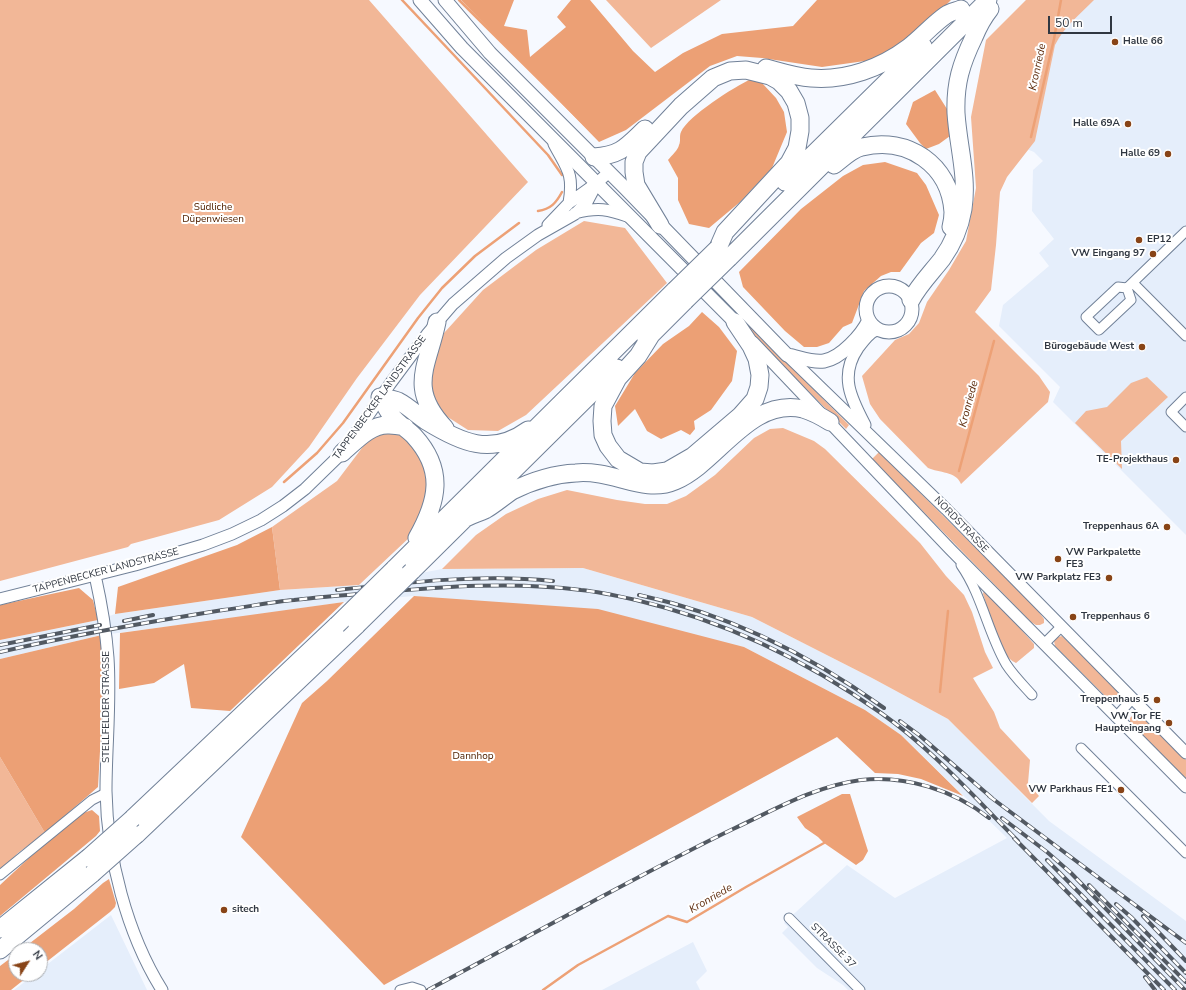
<!DOCTYPE html>
<html>
<head>
<meta charset="utf-8">
<style>
	body { margin:0 }
	#map { position:relative; width:1186px; height:990px; overflow:hidden; background:#f6f9ff; font-family:"Nunito Sans",sans-serif }
	canvas { display:block }
	.north { position:absolute; left:8px; top:942px; width:40px; height:40px; box-sizing:border-box; background:#fff; border:1px solid #acafb3; border-radius:50%; rotate:54deg; font-size:11px; font-weight:700; line-height:16px; text-align:center; color:#303741 }
	.north::after { content:''; display:block; margin:auto; width:14px; height:18px; background:#884417; clip-path:polygon(50% 0,100% 100%,50% 72%,0 100%) }
	.scale { position:absolute; left:1048px; top:16px; width:64px; height:18px; box-sizing:border-box; border:2px solid #303741; border-top:0; padding-left:5px; font-size:12px; line-height:14px; white-space:nowrap; color:#303741; -webkit-text-stroke:3px #fff; paint-order:stroke }
</style>
</head>
<body>
<div id="map">
<canvas width="1186" height="990"></canvas>
<div class="north">N</div>
<div class="scale">50 m</div>
</div>
<script>
const c = document.querySelector('canvas').getContext('2d');
c.lineJoin = 'round';
function paint(path, color) { c.fillStyle = color; c.fill(path, 'evenodd'); }
function stroke(path, color, width, dash) { c.strokeStyle = color; c.lineWidth = width; c.lineCap = dash ? 'butt' : 'round'; c.setLineDash(dash || []); c.stroke(path); }
function write(font, color, halo, rows, align = 'center') {
  c.font = font + ' "Nunito Sans",sans-serif'; c.lineWidth = 4; c.setLineDash([]); c.textBaseline = 'middle'; c.strokeStyle = halo; c.fillStyle = color; for (const [text, x, y, turn = 0] of rows) {
    c.save(); c.translate(x, y); c.rotate((+turn || 0) * Math.PI / 180); c.textAlign = isNaN(turn) ? turn : align; if (halo) c.strokeText(text, 0, 0); c.fillText(text, 0, 0); c.restore();
  }
}
paint(new Path2D(`
	M1026,0H1186V535L1053,402L1060,387L999,326L1003,305L1049,266L1039,253L1054,239L1032,211L1033,170L1043,161L1034,152L978,129L999,30Z
	M583,568L752,617L872,678L948,719L1049,821L1186,921V990H848L843,985L817,968L782,933L788,927L784,923L847,865L895,898L1007,838L901,735L865,710L744,647L414,596L344,602L220,620L102,635L0,659V640L98,620L115,614L280,590L359,585L442,569Z
	M111,915L147,990H14L35,974H40V970Z
	M693,942L707,971L696,982L700,990H602Z`), '#e5eefb');
paint(new Path2D(`
	M0,0H369L528,182L420,295L357,378L309,447L272,487L219,520L131,544L128,547L0,581Z
	M606,0H721L651,48Z
	M1026,0H1094C1080,14 1064,27 1055,45L1035,141L1007,177L1000,192L996,245L991,290L975,312L1039,376L1050,392L1048,402L961,484C956,471 939,473 928,468L880,419L870,404L862,376L895,340L909,334L919,323L927,302L949,270L966,241L976,188L971,117L986,40Z
	M584,221L625,228L667,283L526,415L498,431L468,430L443,414L430,388L432,359L444,333L483,290L536,250Z
	M715,290L849,425L846,429L711,293Z
	M1147,377L1168,397L1121,441L1122,469L1075,423L1086,411L1107,407L1131,383Z
	M783,428L814,441L825,449L920,543L946,576L964,595L972,612L985,652L993,668L973,678L994,712L1000,728L1030,760L1028,783L1039,796L1032,803L948,719L872,678L752,617L583,568L442,569L476,535L506,514L538,499L567,490L617,500L645,504H667L686,496L715,475L754,438L770,429Z
	M386,431L399,433L420,452L431,487L411,536L359,585L280,590L272,527L337,481L368,440Z
	M879,452L1036,608L1044,619V623L1040,625H1036L1031,622L872,459Z
	M984,590L988,592L1034,644V648L1016,663C996,654 990,613 983,594Z
	M1062,636L1118,691L1121,697L1119,702L1113,703L1109,700L1055,646L1054,641L1058,637Z
	M1134,714H1138L1143,716L1186,760V779L1133,725L1130,722V718Z
	M0,757L45,833L18,853L0,872Z`), '#f2b797');
paint(new Path2D(`
	M461,0H514L504,26L527,30L530,57L566,27L557,17L571,0H590L633,51L655,72L683,53L722,34L793,26L817,0H951L927,24L893,51L872,60L822,67L762,58L737,56L710,66L626,130L599,142Z
	M751,79L762,83L776,98L784,112L787,132L772,168L740,202L709,228L689,224L678,200V178L668,160C672,155 678,150 679,145C681,141 679,136 681,132C688,116 734,87 751,79Z
	M935,90L947,109L950,136L939,144L926,149L920,143L906,124L913,102Z
	M885,162L917,173L926,185L939,215L934,233L921,243L900,272H891L881,276L864,291L852,323L843,327L829,343L817,347H804L785,331L743,287L739,272L801,209L843,176L863,165Z
	M702,312L719,327L737,351L732,381L711,410L694,421L695,429L690,435L681,430L661,439L647,431L635,409L618,426L615,406L635,373L663,344L689,326Z
	M272,527L280,590L115,614L118,587L237,545Z
	M79,588L93,600L98,620L0,640V605Z
	M414,596L598,609L744,647L865,710L901,735L963,796L921,779L898,774L875,773L837,737L384,985L241,837L302,703L327,681Z
	M344,602L230,711L191,708L184,664L154,683L119,689L120,633Z
	M102,635L104,679L98,787L45,833L0,757V659Z
	M92,810L99,816L100,831L96,836L0,916V885L29,858L80,814Z
	M109,879L116,903L115,907L110,912L40,967V950H21L74,909L103,883Z
	M16,954V974H31L11,990H0V966Z`), '#eca075');
paint(new Path2D(`
	M842,794H850L868,851L863,860L856,865L824,843L818,837L805,828L797,817Z`), '#eda176');
stroke(new Path2D(`
	M402,0L548,155L562,175
	M459,0L593,133
	M1031,137L1054,39L1061,0
	M538,211C551,209 556,203 562,192
	M959,471L994,341
	M284,482L317,453L343,423L418,318L442,288L475,256L519,223
	M940,692L948,611
	M543,990L578,965L668,916L687,922L746,887L824,843`), '#eda176', 2.5);
const minor = new Path2D(`
	M1133,283L1186,336
	M1127,288L1131,300L1099,330L1086,317L1118,287L1127,288L1186,231
	M1186,397L1171,412L1186,427
	M961,565C982,595 988,633 1006,664C1013,675 1023,685 1032,695
	M1044,644L1061,627
	M1116,717L1132,699
	M1081,748L1186,853
	M0,875L92,800L106,793
	M789,918L860,990
	M400,990L412,987L421,990`);
const tertiary = new Path2D(`
	M554,144C567,169 574,173 569,203
	M575,213C598,207 608,209 630,217
	M548,225L569,203L594,185
	M753,342L950,549L1186,787
	M787,355L946,509L1186,753
	M865,425C851,398 839,376 858,348C864,340 869,333 878,329
	M95,575C101,602 106,630 108,658C111,702 106,747 106,791C107,857 127,934 162,990
	M0,599L135,565L203,545L232,534L261,520L283,506L305,489L342,453L390,384L428,333L453,304L506,258L538,235L575,214L587,202L597,183L609,172`);
const secondary = new Path2D(`
	M420,0L462,48L735,322
	M445,0L490,53L625,188L787,355C799,357 812,363 824,361C841,358 862,335 869,320
	M866 309a23 23 0 1 1 46 0a23 23 0 1 1-46 0Z`);
const motorway = new Path2D(`
	M766,68C781,72 796,77 811,78C846,81 881,68 909,47C922,37 933,24 946,15C950,12 956,11 961,9
	M594,157C621,155 626,147 645,129
	M834,165C842,159 852,149 862,147C908,136 950,165 953,212C953,217 952,223 951,227
	M785,182L923,46
	M660,225L636,185L634,172V162L638,152L681,106L713,78L730,71L746,70L770,76L779,81L789,91L796,103L800,118V131L797,148L789,163L725,232L718,248
	M729,258L988,0
	M911,300C919,285 931,273 942,259C952,245 960,227 963,209C968,176 958,146 956,113C955,83 961,64 974,37C979,25 982,19 990,9
	M437,322C428,366 407,388 445,428
	M653,332L638,356L618,378L603,406L602,421L603,435L608,446L618,459L640,472L653,473L667,471L693,456L740,416L755,399L759,387L760,375L757,359L751,346L735,322
	M646,340L685,301
	M380,397C386,398 393,399 398,401C408,406 417,415 426,421C460,442 491,457 528,430
	M380,397C384,403 387,410 391,415C397,423 407,429 414,436C445,470 438,501 417,538
	M342,453C355,442 370,424 389,425C394,425 400,426 405,427
	M468,517C473,514 479,513 485,510C494,505 503,497 512,491C532,481 554,474 576,473C584,472 593,473 600,474C625,478 650,492 675,481C718,463 749,397 803,409C813,412 822,417 830,422
	M394,569L675,290
	M412,571L617,368
	M133,818L337,625
	M136,835L357,625
	M0,929L88,858
	M0,950L92,874`);
stroke(minor, '#718198', 11);
stroke(tertiary, '#718198', 13);
stroke(secondary, '#718198', 15);
stroke(motorway, '#718198', 19);
stroke(minor, '#fff', 9);
stroke(tertiary, '#fff', 11);
stroke(secondary, '#fff', 13);
stroke(motorway, '#fff', 17);
const rail = new Path2D(`
	M337,590C409,582 481,574 553,581
	M639,595C729,614 810,655 884,708
	M124,621L153,615
	M0,645L100,625
	M0,652C74,635 148,622 223,610C247,607 271,602 294,600C320,597 346,595 372,593C442,587 511,581 581,590C600,592 618,596 636,600C725,621 806,660 881,713C932,749 974,797 1018,841
	M900,721L919,735L992,798
	M989,796L1186,943
	M1002,818L1047,852L1071,873L1185,990
	M1014,838L1164,990
	M1047,860L1175,990
	M1089,885L1186,982
	M1116,904L1131,917L1186,973
	M1143,916L1186,961
	M1145,977L1155,990
	M428,990C482,961 536,932 590,903C637,878 685,852 733,829C774,810 815,786 861,780C905,775 954,790 989,818`);
stroke(rail, '#525962', 4);
stroke(rail, '#fff', 2.5, [8]);
const motorwayBridge = new Path2D(`
	M675,290L718,248
	M685,301L729,258
	M337,625L394,569
	M357,625L412,571
	M88,858L133,818
	M92,874L136,835`);
stroke(motorwayBridge, '#718198', 19, []);
stroke(motorwayBridge, '#fff', 17);
for (const [x, y, r, color] of [
	[1115,42,4,"#884417"],
	[1128,124,4,"#884417"],
	[1168,154,4,"#884417"],
	[1139,240,4,"#884417"],
	[1153,254,4,"#884417"],
	[1142,347,4,"#884417"],
	[1176,460,4,"#884417"],
	[1167,527,4,"#884417"],
	[1058,559,4,"#884417"],
	[1109,578,4,"#884417"],
	[1073,617,4,"#884417"],
	[1157,700,4,"#884417"],
	[1169,723,4,"#884417"],
	[1121,790,4,"#884417"],
	[224,910,4,"#884417"]
]) { const dot = new Path2D(); dot.arc(x, y, r, 0, 2 * Math.PI); c.fillStyle = color; c.fill(dot); stroke(dot, '#fff', 1.5); }
write('bold 10px', '#303741', '#fff', [
	["Halle 66",1123,42,"left"],
	["Halle 69A",1120,124],
	["Halle 69",1160,154],
	["EP12",1147,240,"left"],
	["VW Eingang 97",1145,254],
	["Bürogebäude West",1134,347],
	["TE-Projekthaus",1168,460],
	["Treppenhaus 6A",1159,527],
	["VW Parkpalette",1066,553,"left"],
	["FE3",1066,565,"left"],
	["VW Parkplatz FE3",1101,578],
	["Treppenhaus 6",1081,617,"left"],
	["Treppenhaus 5",1149,700],
	["VW Tor FE",1161,717],
	["Haupteingang",1161,729],
	["VW Parkhaus FE1",1113,790],
	["sitech",232,910,"left"]
], 'right');
write('10px', '#502100', '#fff', [
	["Südliche",213,208],
	["Düpenwiesen",213,220],
	["Dannhop",473,757]
]);
write('10px', '#303741', '#fff', [
	["TAPPENBECKER LANDSTRASSE",380,398,-54],
	["NORDSTRASSE",961,525,46],
	["TAPPENBECKER LANDSTRASSE",106,571,-15],
	["STELLFELDER STRASSE",107,707,-90],
	["STRASSE 37",833,946,45]
]);
write('italic 11px', '#602f10', '#fff', [
	["Kronriede",1038,67,-78],
	["Kronriede",969,404,-75],
	["Kronriede",711,899,-30]
]);
</script>
</body>
</html>
